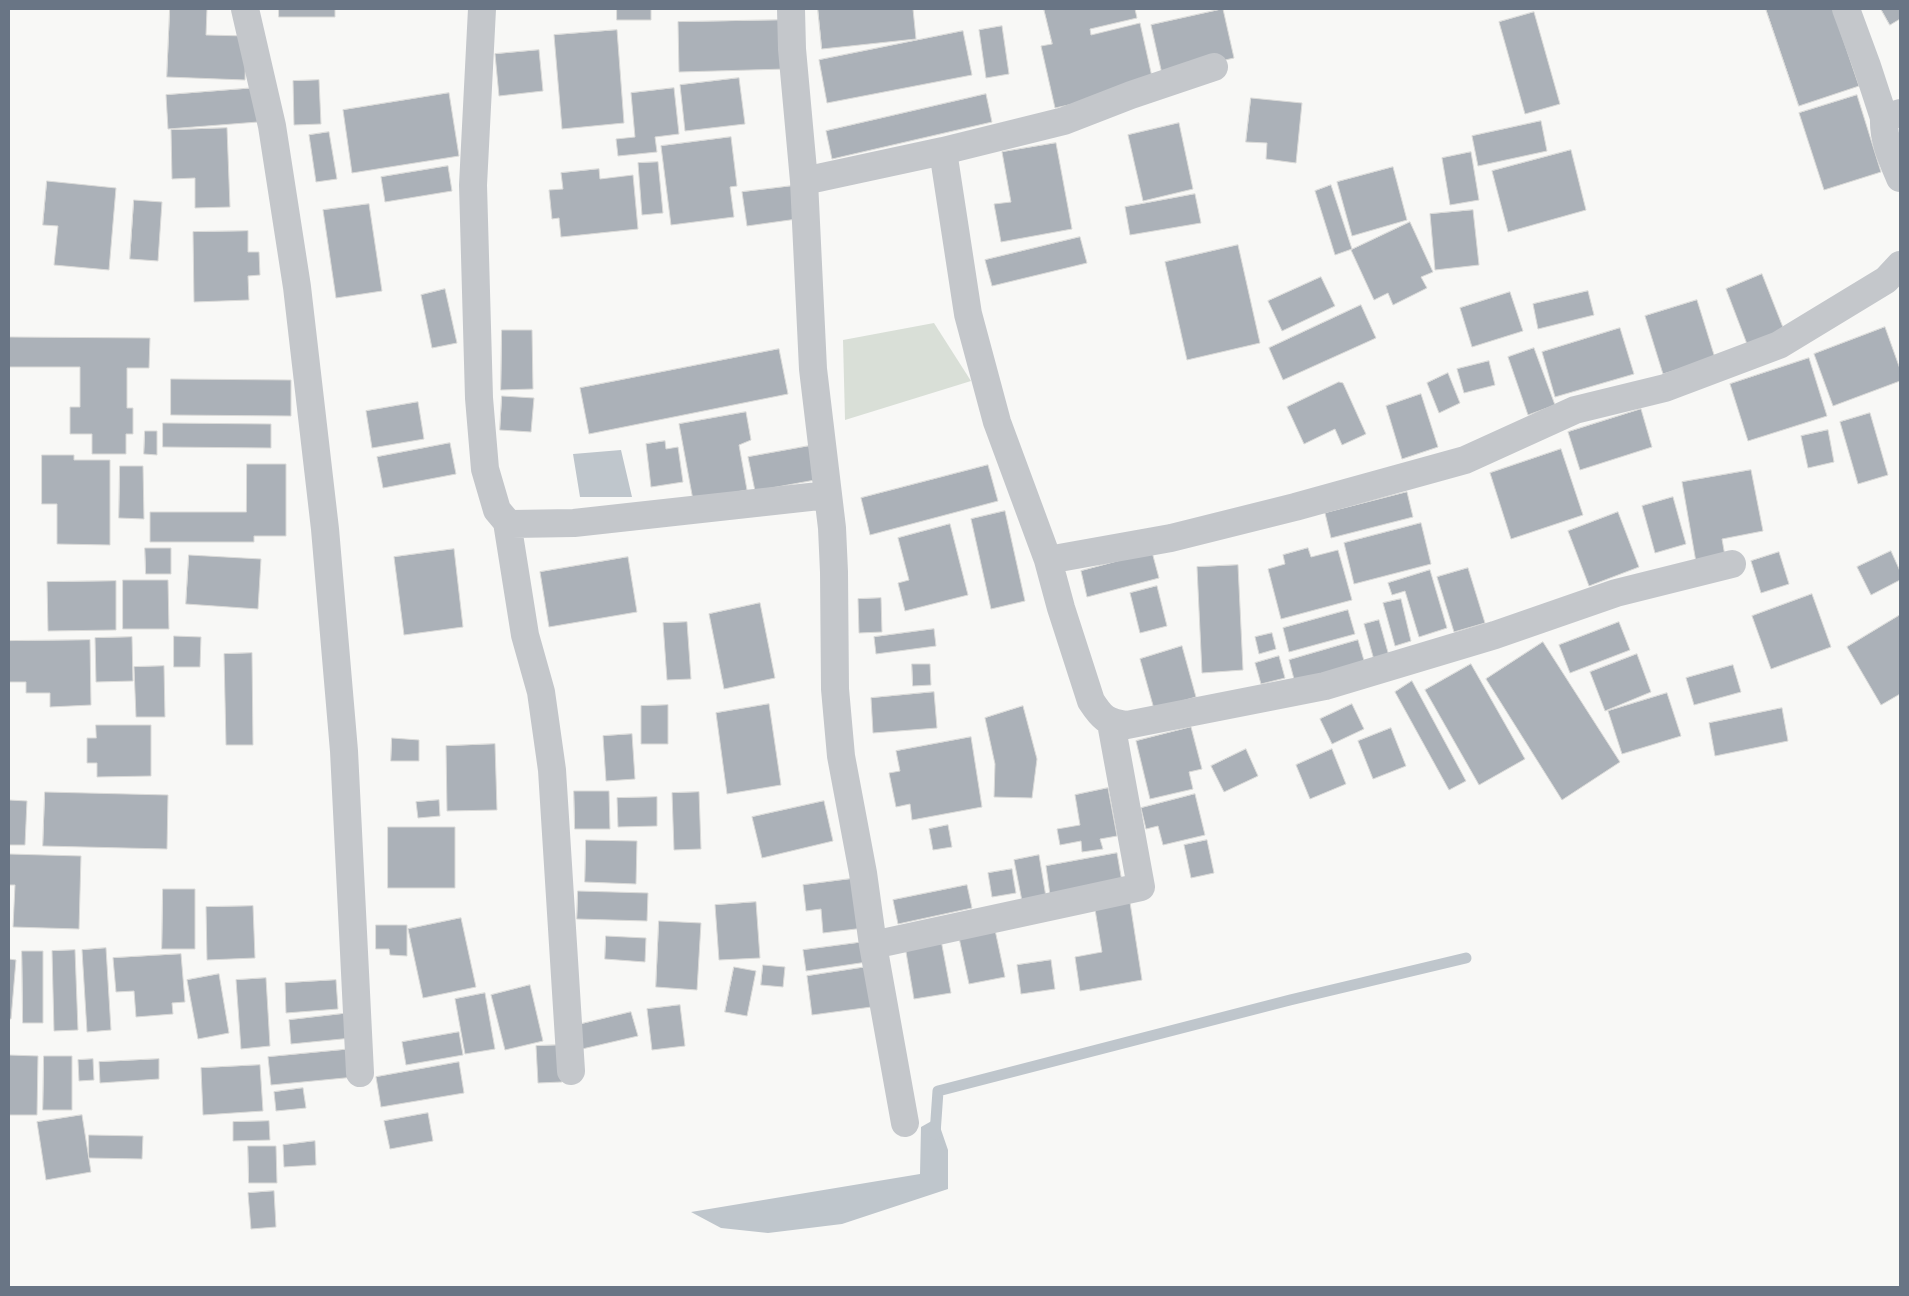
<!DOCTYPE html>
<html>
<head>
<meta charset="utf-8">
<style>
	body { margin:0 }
	#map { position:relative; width:1909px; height:1296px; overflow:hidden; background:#f8f8f6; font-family:"Roboto Condensed",sans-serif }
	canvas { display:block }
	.frame { position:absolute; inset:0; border:10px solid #697585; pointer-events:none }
</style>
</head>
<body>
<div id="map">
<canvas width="1909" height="1296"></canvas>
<div class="frame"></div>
</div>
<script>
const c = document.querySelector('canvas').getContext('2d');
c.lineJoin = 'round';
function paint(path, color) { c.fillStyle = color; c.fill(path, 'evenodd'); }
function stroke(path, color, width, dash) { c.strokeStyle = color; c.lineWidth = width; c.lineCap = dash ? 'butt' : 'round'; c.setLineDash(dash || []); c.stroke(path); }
paint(new Path2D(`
	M934,323L971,381L845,420L843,340Z`), '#d9dfd7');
paint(new Path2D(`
	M621,450L632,497H580L573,454Z
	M937,1118L948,1150V1189L842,1224L768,1233L721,1228L691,1212L920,1174L921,1127Z`), '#bfc6cc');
stroke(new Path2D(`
	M935,1134L938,1091L1290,1000L1466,958`), '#bfc6cc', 11);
const building = new Path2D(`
	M170,9H207L206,35L246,36L245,80L167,77Z
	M279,9H335V17H279Z
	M617,9H651V20H617Z
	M818,9H913L916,39L822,49Z
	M1044,9H1135L1137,18L1090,29L1091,35L1140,23L1154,86L1055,108L1041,46L1052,44Z
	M1223,9L1234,58L1162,74L1151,25Z
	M1766,9H1833L1859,86L1799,106Z
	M1881,9H1900V19L1890,25Z
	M1534,12L1560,104L1525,114L1499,22Z
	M785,20L786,69L679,72L678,22Z
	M1002,26L1009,74L986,78L979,30Z
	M617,30L624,123L562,129L554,35Z
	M963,31L972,75L827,103L819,60Z
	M539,50L543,91L499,96L495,54Z
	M739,78L745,124L685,131L680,85Z
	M319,80L321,124L294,125L293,81Z
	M255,88L258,122L168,129L166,95Z
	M674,88L679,134L655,137L657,152L618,156L616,139L635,137L631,93Z
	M449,93L459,156L352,173L343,110Z
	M986,94L992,122L832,159L826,131Z
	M1857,95L1881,172L1824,190L1799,113Z
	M1251,98L1302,103L1296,163L1266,159L1267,143L1246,142Z
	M1541,121L1547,151L1478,166L1472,136Z
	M1179,123L1193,189L1143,201L1128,135Z
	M227,128L230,207L195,208V178L172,179L171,130Z
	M329,132L337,179L316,182L309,135Z
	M731,137L737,186L730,187L734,217L671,225L661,146Z
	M1056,143L1072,229L1001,242L994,204L1011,202L1002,152Z
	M1571,150L1586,210L1508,232L1492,171Z
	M1471,152L1479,200L1450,205L1442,158Z
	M658,162L663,213L642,215L638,163Z
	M448,166L452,191L385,202L381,177Z
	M1393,167L1407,220L1352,236L1337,182Z
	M599,169L600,179L633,175L638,229L561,237L559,218L552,219L549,190L563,189L561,173Z
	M47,181L116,188L109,270L54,265L58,226L43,225Z
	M1331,185L1352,249L1335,255L1315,191Z
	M792,186L797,219L747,226L742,192Z
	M1195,194L1201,223L1130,235L1125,207Z
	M134,200L162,202L158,261L130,259Z
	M369,204L382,291L336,298L323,210Z
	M1473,210L1479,265L1435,270L1430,214Z
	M1410,222L1433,272L1421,277L1427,288L1393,305L1388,293L1374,300L1351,250Z
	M248,231V252H259L260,275L248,276L249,300L194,302L193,232Z
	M1080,237L1087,263L992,286L985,260Z
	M1238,245L1260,343L1187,360L1165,262Z
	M1762,274L1784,330L1747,344L1726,289Z
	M1321,277L1335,306L1282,331L1268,301Z
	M445,289L457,343L432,348L421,295Z
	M1588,291L1594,315L1538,329L1533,304Z
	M1510,292L1523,331L1472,347L1460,308Z
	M1697,300L1715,358L1663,374L1645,316Z
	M1361,305L1376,338L1283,380L1269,348Z
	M1885,327L1900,369V381L1833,406L1814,354Z
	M1620,328L1634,374L1555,397L1542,352Z
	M502,330H532L533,389L501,390Z
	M9,337L150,338L149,368H127V408H133V434H126V454H92V434H70V407H80V367H9Z
	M1534,348L1555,405L1528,415L1508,357Z
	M779,349L788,394L589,434L580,388Z
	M1809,358L1827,416L1748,441L1730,384Z
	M1489,361L1495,385L1464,393L1457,369Z
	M1448,373L1460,403L1439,413L1427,383Z
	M171,379L291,380V416L171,415Z
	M1339,382L1343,383L1366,434L1342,445L1335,429L1304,444L1287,407Z
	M1421,394L1438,447L1402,459L1386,406Z
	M502,396L534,398L531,432L500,430Z
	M418,402L424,439L372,448L366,411Z
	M1641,409L1652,447L1580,470L1568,432Z
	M746,412L751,440L739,445L747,490L693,500L679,424Z
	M1870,413L1888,475L1858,484L1840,422Z
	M163,423L271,424V448L163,447Z
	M1828,430L1834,462L1808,468L1801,436Z
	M145,431H157V455L144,454Z
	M665,441L666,449L678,447L683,482L651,487L646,444Z
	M450,443L456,474L383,488L377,457Z
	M809,446L815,480L755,491L748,457Z
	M1561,449L1583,515L1511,539L1490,473Z
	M42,455H74V460H110V545L57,544V504H42Z
	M247,464H286V536H254V542H150V512H246Z
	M988,465L998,501L870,535L861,498Z
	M120,466H143L144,519L119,518Z
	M1751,470L1763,531L1722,539L1725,556L1696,562L1682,482Z
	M1407,492L1413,517L1331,538L1325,513Z
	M1673,497L1686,544L1655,553L1642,506Z
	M1005,511L1025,601L991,609L971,519Z
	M1618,512L1639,567L1589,586L1568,531Z
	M1421,523L1431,564L1354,584L1344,543Z
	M950,524L968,595L905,611L898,583L909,580L898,538Z
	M145,548H171V574H146Z
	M1308,548L1311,557L1338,550L1352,600L1281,619L1268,569L1285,564L1283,555Z
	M454,549L463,627L404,635L394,557Z
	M1891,551L1900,571V580L1871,595L1857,567Z
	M1152,552L1159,578L1087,597L1081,571Z
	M1779,552L1789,584L1761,593L1751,561Z
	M189,555L261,559L258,609L186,604Z
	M628,557L637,612L549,627L540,572Z
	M1238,565L1243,670L1202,673L1197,567Z
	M1468,568L1485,623L1454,632L1437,577Z
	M1430,570L1447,628L1419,637L1405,591L1392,595L1388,583Z
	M123,580H168L169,629H123Z
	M116,581V630L48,631L47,582Z
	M1157,586L1167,626L1140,633L1130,593Z
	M1812,594L1831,647L1771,669L1752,616Z
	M881,598L882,632L859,633L858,599Z
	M1401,599L1411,641L1395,646L1383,603Z
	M760,603L775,678L724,689L709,614Z
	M1348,610L1355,634L1289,652L1283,628Z
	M1900,615V694L1881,705L1847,647Z
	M1379,620L1389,656L1374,660L1364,624Z
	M687,622L691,679L667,680L663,623Z
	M1619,622L1630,650L1570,673L1559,645Z
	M934,629L936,646L876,654L874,637Z
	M1272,633L1276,649L1259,654L1255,637Z
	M174,636L201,637L200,667H174Z
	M132,637L133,681L96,682L95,638Z
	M90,640L91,705L50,707V693H26V682H9V641Z
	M1358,640L1365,664L1295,683L1289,660Z
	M1543,642L1620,762L1562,800L1486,679Z
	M1182,646L1196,697L1154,709L1140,659Z
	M252,653L253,745H226L224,654Z
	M1637,654L1651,692L1605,711L1590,672Z
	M1279,656L1285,678L1261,684L1255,663Z
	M912,664H930L931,685L913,686Z
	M1471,664L1525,759L1479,785L1425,690Z
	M1733,665L1741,692L1694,705L1686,678Z
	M164,666L165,717H136L134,667Z
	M1412,681L1466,781L1449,790L1395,692Z
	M934,692L937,728L873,733L871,698Z
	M1667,693L1681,736L1622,754L1608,711Z
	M769,704L781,785L727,794L716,713Z
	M1352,704L1364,729L1332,744L1320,719Z
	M668,705V744H641V706Z
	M1023,706L1037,759L1032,798L994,797L995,764L985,718Z
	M1782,708L1788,741L1715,756L1709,723Z
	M96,725H151V776L97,777V763H87V738H96Z
	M1191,727L1202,769L1189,772L1193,789L1150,799L1136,741Z
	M1391,728L1406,766L1373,779L1358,741Z
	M632,734L635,779L606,781L603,736Z
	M971,737L982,807L912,820L910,804L896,807L889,773L900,771L896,751Z
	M392,738L419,740V761H391Z
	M495,744L497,810L447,811L446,746Z
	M1246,749L1258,776L1224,792L1211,766Z
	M1332,749L1346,784L1310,799L1296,765Z
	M1108,788L1117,836L1100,839L1103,849L1082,852L1081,841L1060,845L1057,829L1080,825L1075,795Z
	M574,791H609L610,829H575Z
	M45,792L168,795L167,849L43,846Z
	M699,792L701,849L674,850L672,793Z
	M1195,794L1205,835L1163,845L1158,826L1146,829L1141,808Z
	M657,797V826L618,827L617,798Z
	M9,800L27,801L25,845H9Z
	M439,800L440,816L418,818L416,802Z
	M824,801L833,841L762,858L752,817Z
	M948,825L952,847L933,850L929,829Z
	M388,827H455V888H388Z
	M586,840L637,841L636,884L585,882Z
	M1207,840L1214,873L1191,878L1184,845Z
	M1117,853L1122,882L1050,895L1046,866Z
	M9,854L81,856L79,929L13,927L15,885H9Z
	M1039,855L1046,897L1022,901L1014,860Z
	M1012,869L1016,893L992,897L988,873Z
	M858,878L864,928L823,933L821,909L806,911L803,885Z
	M967,885L972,908L898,924L893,900Z
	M163,889H195V949H162Z
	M578,891L648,893L647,921L577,919Z
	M1129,896L1142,980L1080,991L1075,957L1102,952L1094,903Z
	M756,902L760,958L719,960L715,905Z
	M253,906L255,958L207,960L206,907Z
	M461,918L476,987L423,998L408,929Z
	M659,921L701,923L697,990L656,987Z
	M376,925H407V956L390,955L389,949H376Z
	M994,925L1005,977L969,984L958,933Z
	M606,936L646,938L645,962L605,959Z
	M941,940L951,993L914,999L905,946Z
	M864,942L867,962L806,971L803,950Z
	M106,948L111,1030L87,1032L82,950Z
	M75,950L78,1030L54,1031L52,951Z
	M22,951H43V1023H23Z
	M181,954L185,1002L172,1003L173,1014L136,1017L134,991L116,992L113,958Z
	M9,959L16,960L11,1019H9Z
	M1051,960L1055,989L1021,994L1017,965Z
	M763,965L785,967L783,987L761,985Z
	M873,966L879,1006L812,1015L807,976Z
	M734,967L756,971L747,1016L725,1012Z
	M219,974L229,1033L198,1039L187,980Z
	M266,978L270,1046L241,1049L236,980Z
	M336,980L338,1009L286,1013L285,983Z
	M530,985L543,1041L505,1050L491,995Z
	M485,993L495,1049L465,1054L455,999Z
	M680,1005L685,1046L652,1050L647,1009Z
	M631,1012L638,1036L582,1049L577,1025Z
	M350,1013L352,1038L291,1044L289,1020Z
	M459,1032L463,1055L406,1065L402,1042Z
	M560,1045L562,1082L538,1083L536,1046Z
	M352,1049L355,1077L271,1085L268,1057Z
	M9,1055L38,1056L37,1115H10Z
	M44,1056H72V1110H43Z
	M93,1059L94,1080L79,1081L78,1060Z
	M159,1059V1079L100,1083L99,1062Z
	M459,1062L464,1093L381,1107L376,1077Z
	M260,1065L263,1111L203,1115L201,1068Z
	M303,1088L306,1108L276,1111L274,1092Z
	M428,1113L433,1141L390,1149L384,1121Z
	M82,1115L91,1172L46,1180L37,1122Z
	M269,1121L270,1140L233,1141V1122Z
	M89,1135L143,1136L142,1159L89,1158Z
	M315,1141L316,1165L284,1167L283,1145Z
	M248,1146H276L277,1183H249Z
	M274,1191L276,1227L251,1229L248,1193Z`);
paint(building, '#abb1b8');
stroke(building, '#dadad8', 1);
stroke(new Path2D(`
	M245,9L272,126L297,287L325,529L344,751L360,1073
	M482,9L473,185L479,398L485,469L497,510L507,522L525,635L541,692L552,770L571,1071
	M791,9L792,49L804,181L813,369L832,528L834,572L835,689L841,756L863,873L873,945L905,1123
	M1846,9L1867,66L1884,118
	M1900,113L1884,118C1883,140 1892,159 1900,178
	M943,151L968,314L997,422L1048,560L1061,608L1091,701C1102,718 1106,722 1127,725L1325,686L1495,635L1616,593L1732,564
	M804,181L943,151L1064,121L1131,95L1214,67
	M507,522L512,524L574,523L828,495
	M1048,560L1171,538L1295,507L1465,460L1575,410L1665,388L1779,345L1886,280L1900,265
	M873,945L1141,887L1111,723`), '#c4c7cb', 28);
</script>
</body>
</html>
